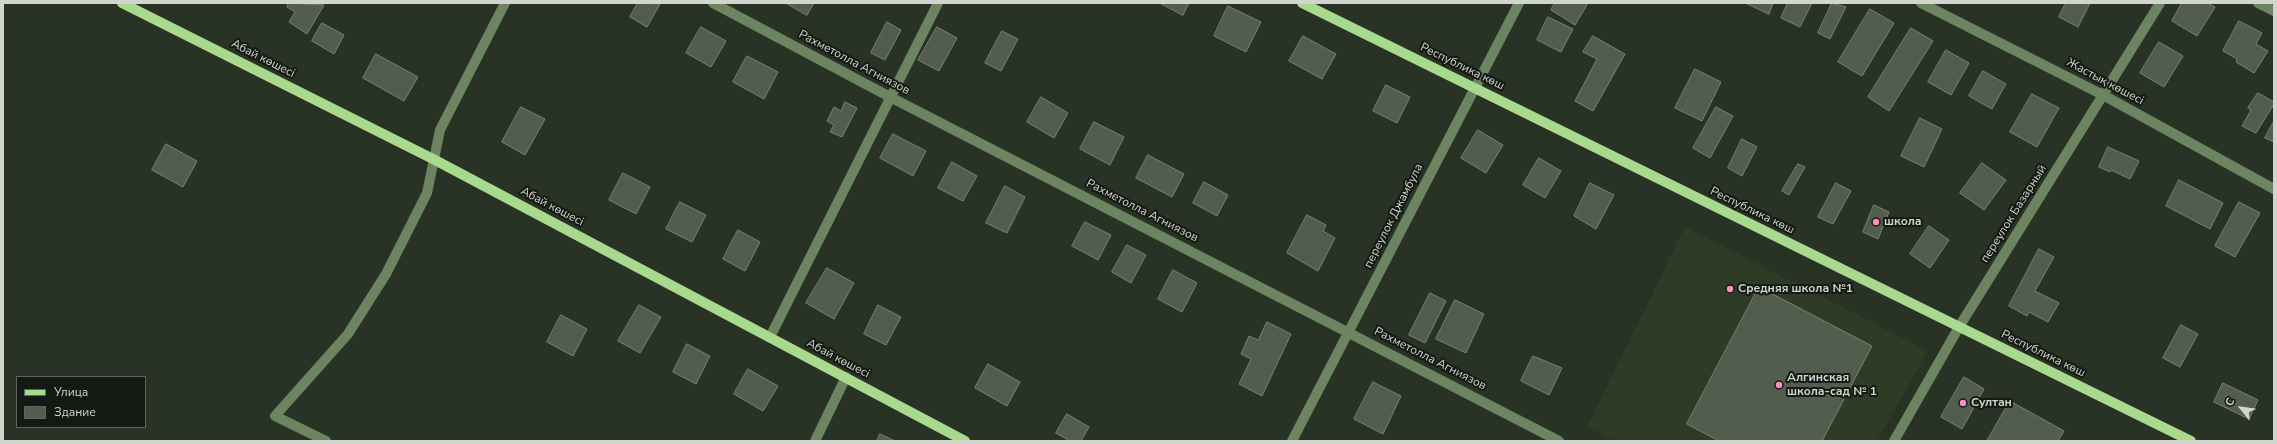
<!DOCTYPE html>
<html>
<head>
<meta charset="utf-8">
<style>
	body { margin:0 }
	#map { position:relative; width:2277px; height:444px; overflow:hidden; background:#293325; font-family:"Nunito Sans",sans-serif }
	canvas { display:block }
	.frame { position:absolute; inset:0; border:4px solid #d0d6cd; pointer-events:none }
	.legend { position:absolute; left:16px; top:376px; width:130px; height:52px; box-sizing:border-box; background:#151913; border:1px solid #60655d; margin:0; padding:5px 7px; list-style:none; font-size:12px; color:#d0d6cd }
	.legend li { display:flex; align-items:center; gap:8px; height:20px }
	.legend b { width:20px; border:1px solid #60655d }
	.north { position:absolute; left:2221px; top:388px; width:40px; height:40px; -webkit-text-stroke:3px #151913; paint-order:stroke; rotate:299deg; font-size:11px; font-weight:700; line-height:16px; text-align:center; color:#d0d6cd }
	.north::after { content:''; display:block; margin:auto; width:14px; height:18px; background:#d0d6cd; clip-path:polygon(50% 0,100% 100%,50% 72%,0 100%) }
</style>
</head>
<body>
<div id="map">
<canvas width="2277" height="444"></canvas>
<div class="frame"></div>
<ul class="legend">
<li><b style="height:5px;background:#a8d98d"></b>Улица</li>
<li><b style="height:11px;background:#525d4d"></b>Здание</li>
</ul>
<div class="north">С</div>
</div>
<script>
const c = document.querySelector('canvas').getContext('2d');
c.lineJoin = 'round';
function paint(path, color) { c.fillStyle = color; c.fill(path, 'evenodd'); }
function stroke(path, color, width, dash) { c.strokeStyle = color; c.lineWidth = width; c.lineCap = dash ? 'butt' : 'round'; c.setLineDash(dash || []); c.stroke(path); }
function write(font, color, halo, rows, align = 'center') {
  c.font = font + ' "Nunito Sans",sans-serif'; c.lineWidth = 4; c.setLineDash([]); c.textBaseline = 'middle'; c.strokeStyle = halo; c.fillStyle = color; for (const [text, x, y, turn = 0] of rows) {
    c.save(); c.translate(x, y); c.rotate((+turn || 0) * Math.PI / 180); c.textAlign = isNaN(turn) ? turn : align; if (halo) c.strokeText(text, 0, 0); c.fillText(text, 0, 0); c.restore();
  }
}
paint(new Path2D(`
	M1685,227L1928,351L1877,441H1615L1587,427Z`), '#2e3b27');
const building = new Path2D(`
	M289,3L324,5L307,34L289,22L295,12L287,7Z
	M638,3L660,4L647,27L630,17Z
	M786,3H814L807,15Z
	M1160,3H1189L1183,15Z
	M1555,3H1584L1587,5L1575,25L1551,10Z
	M1746,3H1773L1769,14Z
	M1788,3H1812L1800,27L1781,18Z
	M1832,3L1846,7L1830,39L1818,33Z
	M2066,3H2090L2078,27L2059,17Z
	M2182,3H2207L2215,7L2197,36L2172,21Z
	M1228,6L1261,22L1246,52L1214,36Z
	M1870,9L1894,23L1862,76L1838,62Z
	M1548,17L1573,29L1561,52L1537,40Z
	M2239,21L2262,33L2256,44L2268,51L2254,73L2236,62L2237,59L2223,51Z
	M887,22L901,30L885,60L871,53Z
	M322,23L344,35L334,54L312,41Z
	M701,27L726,41L711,67L686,53Z
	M937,27L957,38L939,71L918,60Z
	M1911,28L1933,41L1889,111L1868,97Z
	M1002,31L1018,39L1001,71L985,63Z
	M1303,36L1336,54L1322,79L1289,61Z
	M1593,36L1625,54L1593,111L1575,101L1597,59L1583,52Z
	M2159,42L2183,56L2164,87L2140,73Z
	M1946,50L1969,63L1951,95L1928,82Z
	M376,54L418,77L404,101L363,78Z
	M747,56L778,72L764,99L733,82Z
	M1695,69L1721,82L1702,121L1675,108Z
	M1983,71L2006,84L1992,109L1969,96Z
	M1386,85L1410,97L1397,123L1373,111Z
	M2258,93L2274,102V104L2256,133L2242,126L2251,110L2248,108Z
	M2032,94L2059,108L2037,147L2010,132Z
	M1041,97L1068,113L1054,138L1027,122Z
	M845,102L857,108L842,137L830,132L834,125L827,121L834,107L841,111Z
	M521,107L545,119L525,155L502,142Z
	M1716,107L1733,116L1710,158L1693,148Z
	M1920,118L1942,129L1924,167L1901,156Z
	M2274,121V142L2265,138Z
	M1094,122L1124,137L1110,165L1080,149Z
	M1478,130L1503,145L1486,173L1461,158Z
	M893,134L926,151L913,176L880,158Z
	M1742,139L1757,147L1742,176L1728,168Z
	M166,144L197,161L183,187L152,170Z
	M2108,147L2139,161L2130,179L2111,170L2110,172L2099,167Z
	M1148,155L1184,174L1172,197L1136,178Z
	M1539,158L1561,171L1545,198L1523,185Z
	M952,162L977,176L963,201L938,188Z
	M1982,163L2006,180L1984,210L1960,193Z
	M1798,164L1805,167L1789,195L1782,191Z
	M623,173L650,187L636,214L609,200Z
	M2179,180L2223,203L2210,229L2166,206Z
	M1204,182L1228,195L1217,216L1193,203Z
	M1590,183L1614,195L1596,229L1574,216Z
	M1836,183L1851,191L1833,224L1818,217Z
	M1005,186L1025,197L1007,233L986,223Z
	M680,202L706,215L692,242L666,229Z
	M2239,202L2260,213L2235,257L2215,246Z
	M1874,205L1889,212L1878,239L1863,232Z
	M1307,215L1326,225L1323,231L1335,238L1318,271L1287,253Z
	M1085,222L1111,235L1098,260L1072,246Z
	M1929,226L1949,240L1930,268L1910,254Z
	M738,230L760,242L745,271L723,259Z
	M1127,245L1146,255L1131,283L1112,272Z
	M2039,249L2054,257L2035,291L2059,303L2048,322L2029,312L2027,316L2009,306Z
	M827,268L854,283L834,319L806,303Z
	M1173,270L1197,283L1182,312L1158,299Z
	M1759,287L1872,346L1822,441H1719L1687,424Z
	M1430,293L1446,301L1425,343L1409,335Z
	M1455,300L1484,314L1466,353L1436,339Z
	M639,305L661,317L640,353L618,341Z
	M878,305L901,317L886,345L864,334Z
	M561,315L587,329L573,356L547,342Z
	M1267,322L1291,334L1262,396L1239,384L1251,359L1241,354L1249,336L1258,340Z
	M2181,325L2198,334L2180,367L2163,358Z
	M687,344L710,356L696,384L673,372Z
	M1533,356L1562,368L1549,395L1521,381Z
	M988,364L1020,382L1007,406L975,388Z
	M748,369L778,386L763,411L734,394Z
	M1964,377L1984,389L1962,429L1941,417Z
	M1373,382L1401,396L1383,434L1354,419Z
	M2223,383L2258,400L2249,419L2214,402Z
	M2010,401L2064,431L2058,441H1987Z
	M1067,414L1089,427L1081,441H1070L1056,433Z
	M880,434L895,441H877Z`);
paint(building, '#525d4d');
stroke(building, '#788372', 1);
stroke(new Path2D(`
	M713,3L892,98L1559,441
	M1921,3L2103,95L2274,189
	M2258,3L2274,11
	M770,337L938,3
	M326,441L275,416L348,334L386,274L427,193L440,130L505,3
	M815,441L846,377
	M1292,441L1519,3
	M1894,441L1959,327L2160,3`), '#6c8460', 10);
stroke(new Path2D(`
	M122,3L435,160L965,441
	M1302,3L2191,441`), '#a8d98d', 10);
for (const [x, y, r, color] of [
	[1876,222,4,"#fc8fc2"],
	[1730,289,4,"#fc8fc2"],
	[1779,385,4,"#fc8fc2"],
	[1963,403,4,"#fc8fc2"]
]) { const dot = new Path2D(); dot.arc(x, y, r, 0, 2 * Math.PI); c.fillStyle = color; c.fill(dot); stroke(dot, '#151913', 1.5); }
write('12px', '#d0d6cd', '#151913', [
	["Абай көшесі",263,59,27],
	["Рахметолла Агниязов",854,63,28],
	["Республика көш",1462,67,26],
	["Жастық көшесі",2105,82,28],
	["Абай көшесі",552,207,28],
	["Рахметолла Агниязов",1142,211,27],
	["Республика көш",1752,211,26],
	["переулок Базарный",2014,214,-58],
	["переулок Джамбула",1394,216,-63],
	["Республика көш",2043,354,26],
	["Абай көшесі",838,359,28],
	["Рахметолла Агниязов",1430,359,27]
]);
write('bold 12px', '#d0d6cd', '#151913', [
	["школа",1884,222],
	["Средняя школа №1",1738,289],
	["Алгинская",1787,378],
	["школа-сад № 1",1787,392],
	["Султан",1971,403]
], 'left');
</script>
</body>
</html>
